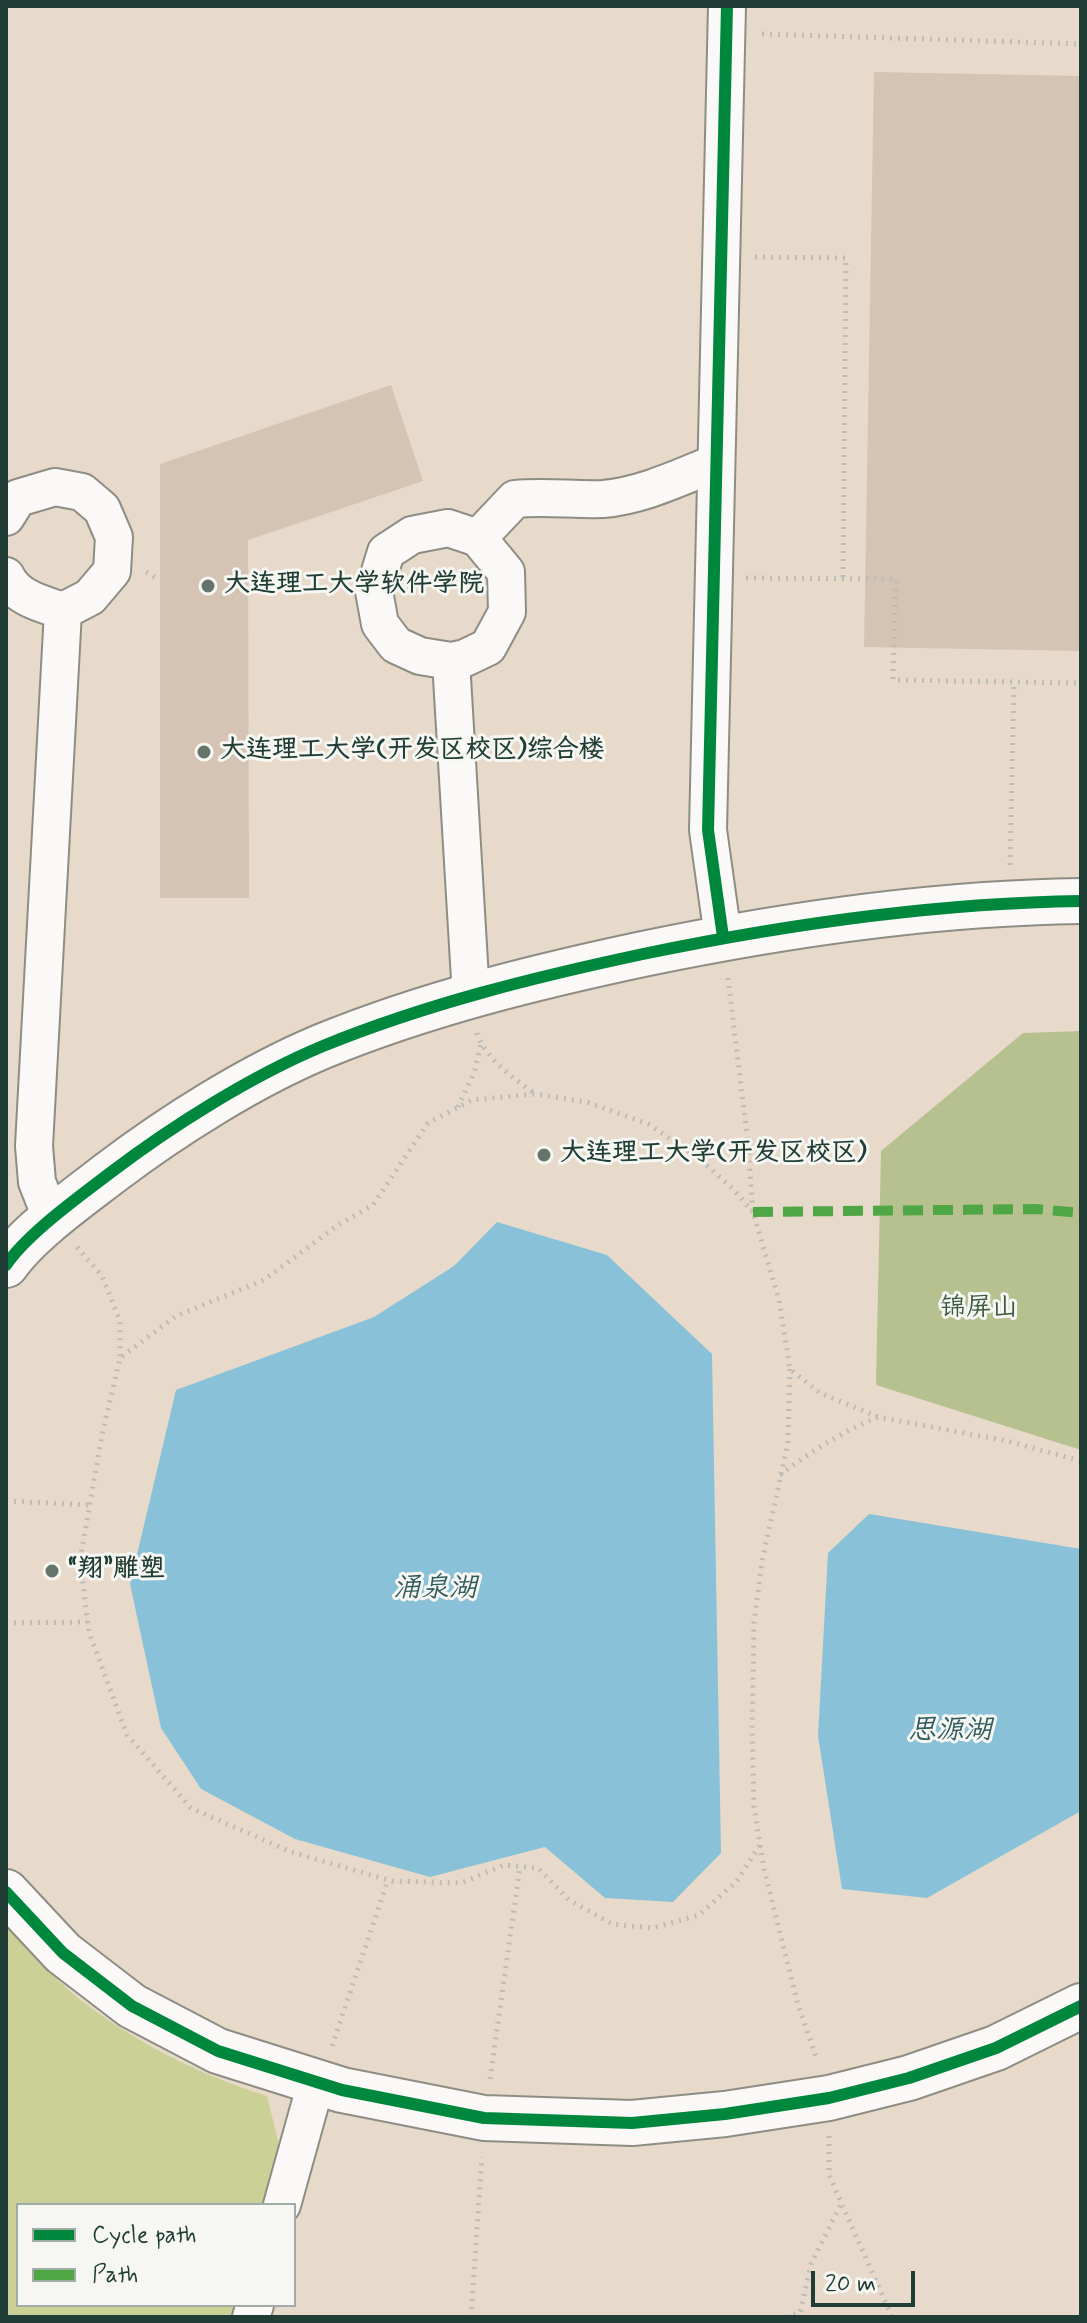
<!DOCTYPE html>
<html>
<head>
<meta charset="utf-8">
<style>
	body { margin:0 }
	#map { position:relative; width:1087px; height:2323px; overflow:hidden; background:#e7daca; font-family:Mynerve,sans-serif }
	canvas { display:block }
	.frame { position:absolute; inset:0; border:8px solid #1f3d34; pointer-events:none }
	.legend { position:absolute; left:16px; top:2203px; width:280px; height:104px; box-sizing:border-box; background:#f6f6f2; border:2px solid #a0aca6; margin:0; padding:10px 14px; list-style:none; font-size:24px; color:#1f3d34 }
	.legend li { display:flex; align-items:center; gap:16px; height:40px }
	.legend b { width:40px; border:2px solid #a0aca6 }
	.scale { position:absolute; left:811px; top:2271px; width:104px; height:36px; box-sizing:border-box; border:4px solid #1f3d34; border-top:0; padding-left:10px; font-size:24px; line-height:28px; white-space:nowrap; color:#1f3d34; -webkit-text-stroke:6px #f6f6f2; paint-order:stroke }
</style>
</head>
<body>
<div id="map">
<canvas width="1087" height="2323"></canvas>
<div class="frame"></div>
<ul class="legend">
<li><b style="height:10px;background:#00873e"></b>Cycle path</li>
<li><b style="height:10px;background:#4fa644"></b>Path</li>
</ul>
<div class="scale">20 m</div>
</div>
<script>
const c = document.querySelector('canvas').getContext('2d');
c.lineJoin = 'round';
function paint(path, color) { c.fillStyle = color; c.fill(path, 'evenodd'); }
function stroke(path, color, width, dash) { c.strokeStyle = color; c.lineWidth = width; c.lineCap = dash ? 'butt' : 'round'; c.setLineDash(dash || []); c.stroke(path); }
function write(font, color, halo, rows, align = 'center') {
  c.font = font + ' Mynerve,"LXGW WenKai TC",sans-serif'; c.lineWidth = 6; c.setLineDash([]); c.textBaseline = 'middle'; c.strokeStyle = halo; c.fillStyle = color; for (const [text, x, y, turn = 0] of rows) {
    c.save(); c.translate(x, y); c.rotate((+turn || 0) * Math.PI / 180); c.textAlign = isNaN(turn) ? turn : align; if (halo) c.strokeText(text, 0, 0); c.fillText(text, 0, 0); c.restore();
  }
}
paint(new Path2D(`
	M6,1920C27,1947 55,1980 82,2001C138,2044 200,2075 267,2096L282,2157L269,2205H18V2305H243L240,2317H6Z`), '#cbd096');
paint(new Path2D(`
	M1081,1031V1450L876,1385L881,1151L1023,1033Z`), '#b7c18f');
paint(new Path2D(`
	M497,1222L607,1255L712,1354L721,1853L673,1902L605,1898L545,1847L430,1877L295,1839L201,1789L161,1728L130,1584L176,1390L374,1317L454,1266Z
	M869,1514L1081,1549V1811L927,1898L842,1889L818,1736L828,1553Z`), '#89c2d8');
paint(new Path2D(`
	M874,72L1081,76V651L864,647Z
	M391,385L423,481L248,540L249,898H160V464Z`), '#d5c3b3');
const minor = new Path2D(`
	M6,517L18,498L55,487L82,492L102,509L114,537L112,571L90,597L63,611C42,604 16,598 6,576
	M478,538L515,499C546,496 573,500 603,499C642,496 680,477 716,463
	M451,661L420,656L396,645L380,624L374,591L386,552L412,535L448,528L478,538L506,572L507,612L488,647L465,658L451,661L470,979L465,999
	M723,937L708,830L727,6
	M52,1220L37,1182L34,1146L63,611
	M282,2205L316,2083
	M251,2317L255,2305`);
const tertiary = new Path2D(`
	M6,1265C28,1233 79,1197 110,1173C172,1126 251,1076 323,1046C426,1004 535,977 643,954C788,924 933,903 1081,901
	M6,1892L63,1953L132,2006L218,2051L342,2090L484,2118L632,2123L725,2114L829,2098L909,2078L996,2048L1081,2006`);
stroke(minor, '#8e8d84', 40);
stroke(tertiary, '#8e8d84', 48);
stroke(new Path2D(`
	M762,34L1081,44
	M755,257L846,258L843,578
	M146,572L160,580
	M746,578L896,579L893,680L1081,683
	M1010,865L1014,682
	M728,978L748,1143L753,1212L779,1300L790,1369L820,1393L878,1417L1007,1441L1081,1461
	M477,1033C486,1060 513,1077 535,1094
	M458,1107L474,1073L481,1045
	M753,1212L732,1188L696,1156L648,1124L587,1102L535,1094L472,1100L428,1123L373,1205L338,1225L264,1280L176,1316L120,1358L102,1435L80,1560L89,1632L127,1735L191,1808L291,1852L392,1881L461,1883L504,1865L538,1868L569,1900L612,1924L653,1928L699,1915L737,1881L760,1845
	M77,1247L102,1276L120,1321V1358
	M790,1369L788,1443L762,1561L754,1623L752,1730L754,1807L764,1869L797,2001L817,2060
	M780,1475C811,1451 842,1432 878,1417
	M6,1501L89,1505
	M6,1623L87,1622
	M332,2046L388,1880
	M490,2079L520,1867
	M829,2136V2175L892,2317
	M471,2317L482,2157
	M786,2317L800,2313L811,2264L841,2204`), '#bcbdb9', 5, [2, 6]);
stroke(minor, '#fbf9f7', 36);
stroke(tertiary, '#fbf9f7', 44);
stroke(new Path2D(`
	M753,1212L1036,1209L1081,1213`), '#4fa644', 10, [20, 10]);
stroke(new Path2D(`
	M723,937L708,830L727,6
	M6,1265C28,1233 79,1197 110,1173C172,1126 251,1076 323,1046C426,1004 535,977 643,954C788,924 933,903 1081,901
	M6,1892L63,1953L132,2006L218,2051L342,2090L484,2118L632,2123L725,2114L829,2098L909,2078L996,2048L1081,2006`), '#00873e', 12);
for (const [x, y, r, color] of [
	[208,586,8,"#657468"],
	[204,752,8,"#657468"],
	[544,1155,8,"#657468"],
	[52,1571,8,"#657468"]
]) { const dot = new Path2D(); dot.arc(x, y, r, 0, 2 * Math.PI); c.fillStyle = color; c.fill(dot); stroke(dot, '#f6f6f2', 3); }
write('bold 26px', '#1f3d34', '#f6f6f2', [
	["大连理工大学软件学院",224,586],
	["大连理工大学(开发区校区)综合楼",220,752],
	["大连理工大学(开发区校区)",560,1155],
	["“翔”雕塑",68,1571]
], 'left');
write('26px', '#3d593f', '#f6f6f2', [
	["锦屏山",979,1310]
]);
write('italic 28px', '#305c5e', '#f6f6f2', [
	["涌泉湖",435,1590],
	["思源湖",950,1732]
]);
</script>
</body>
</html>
